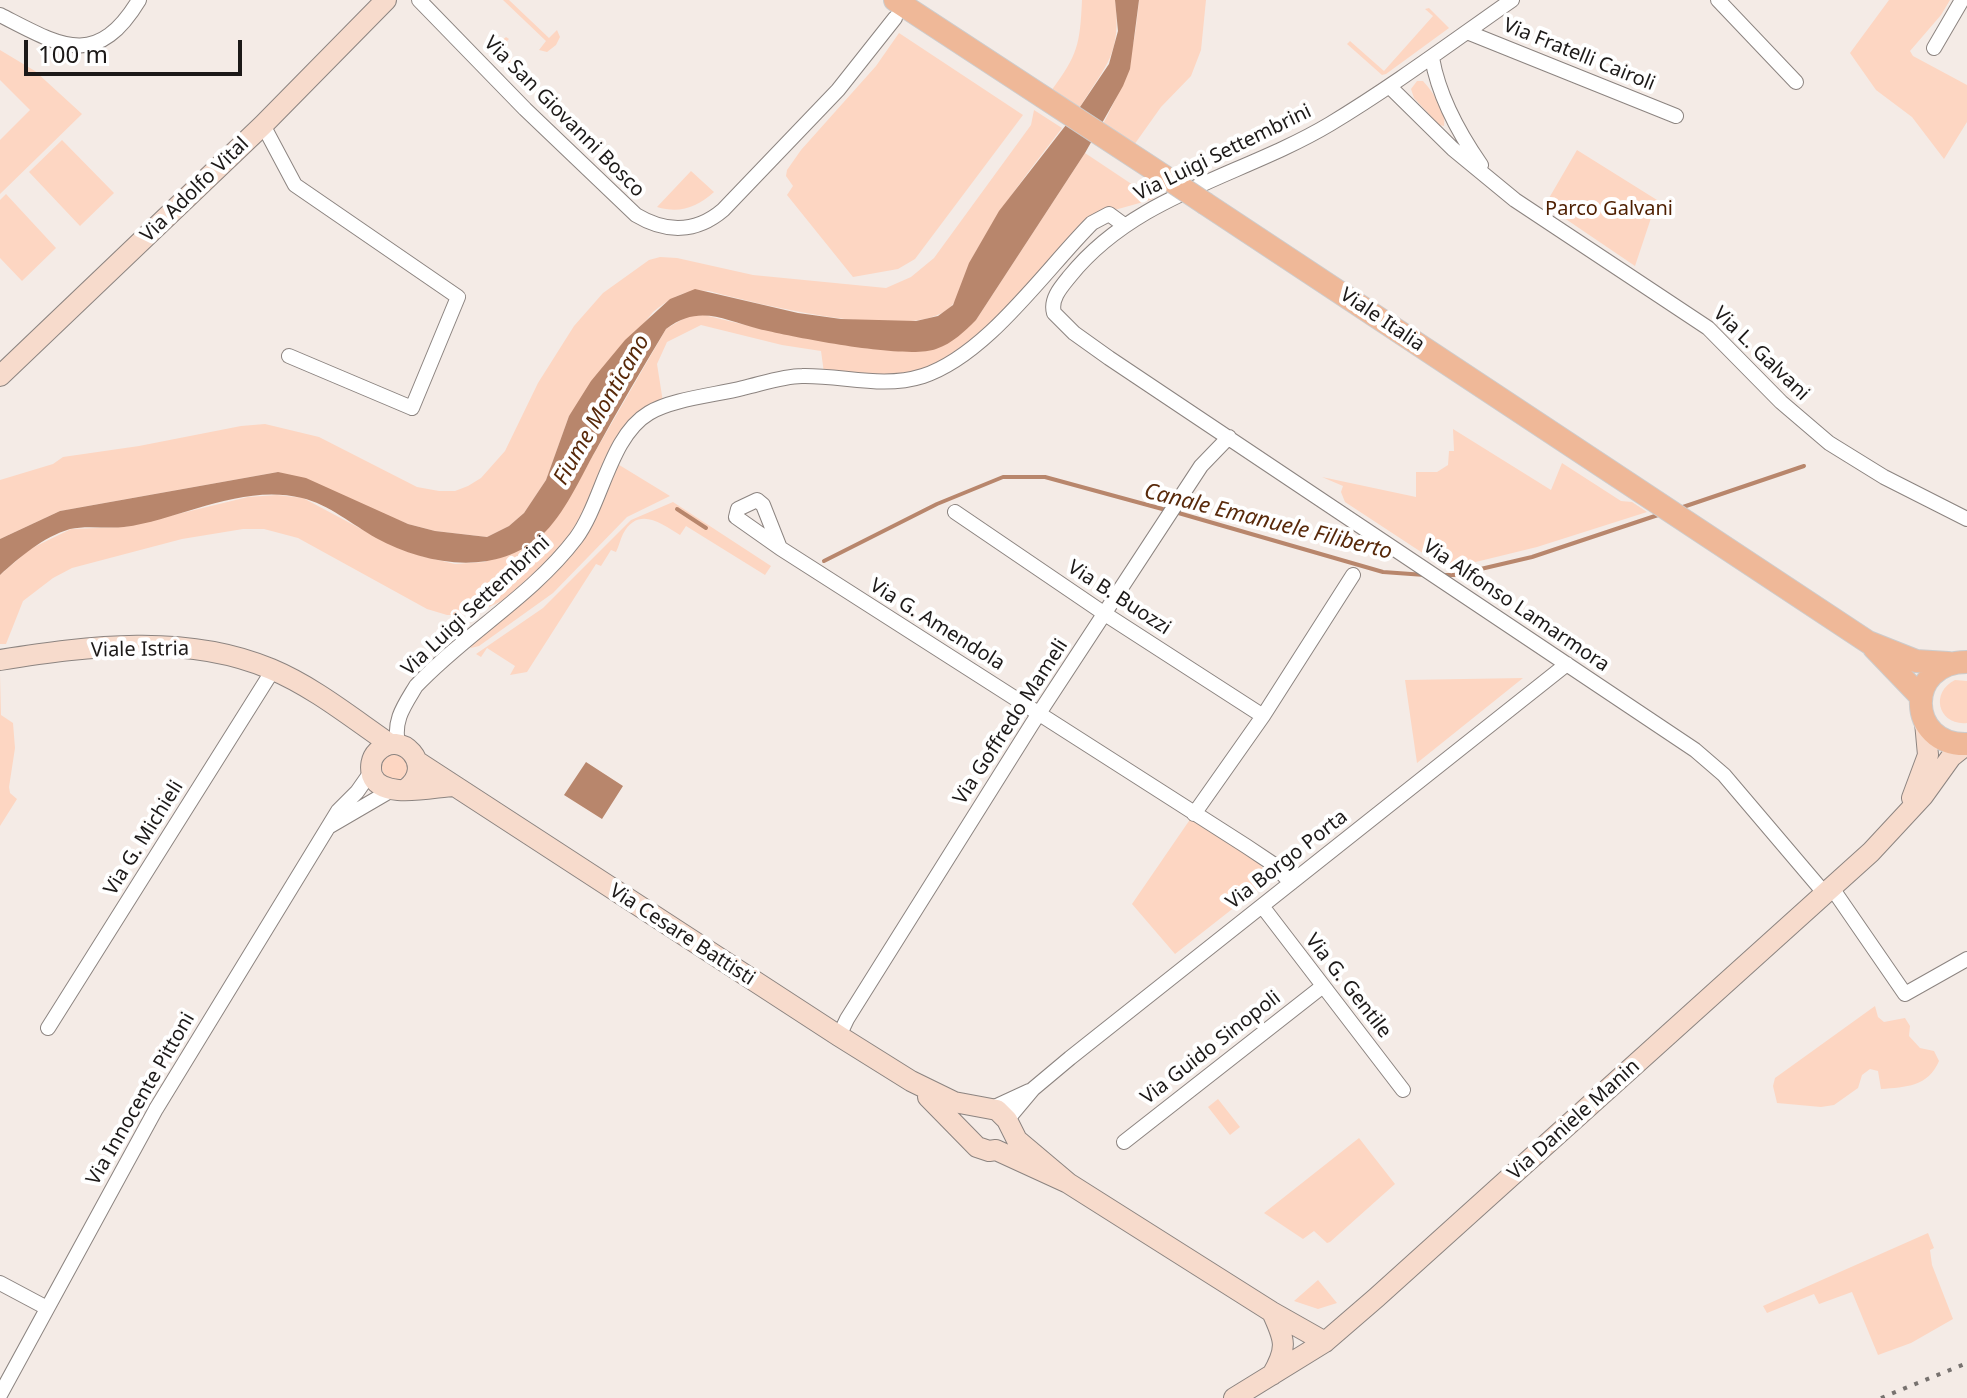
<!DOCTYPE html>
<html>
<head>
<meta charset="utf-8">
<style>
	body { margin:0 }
	#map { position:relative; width:1967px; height:1398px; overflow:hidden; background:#f4ebe6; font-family:"Noto Sans",sans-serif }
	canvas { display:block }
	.scale { position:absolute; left:24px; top:40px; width:218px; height:36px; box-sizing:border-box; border:4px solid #1c1918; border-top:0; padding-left:10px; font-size:24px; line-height:28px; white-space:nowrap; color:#1c1918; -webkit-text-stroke:6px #fff; paint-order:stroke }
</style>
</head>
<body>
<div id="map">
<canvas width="1967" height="1398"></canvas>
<div class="scale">100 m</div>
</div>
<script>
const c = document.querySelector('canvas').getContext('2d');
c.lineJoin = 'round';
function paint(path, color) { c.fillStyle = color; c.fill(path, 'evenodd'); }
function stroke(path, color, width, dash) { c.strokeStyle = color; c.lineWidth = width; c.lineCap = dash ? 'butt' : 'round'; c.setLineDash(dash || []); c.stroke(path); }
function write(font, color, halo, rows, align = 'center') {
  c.font = font + ' "Noto Sans",sans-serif'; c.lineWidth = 8; c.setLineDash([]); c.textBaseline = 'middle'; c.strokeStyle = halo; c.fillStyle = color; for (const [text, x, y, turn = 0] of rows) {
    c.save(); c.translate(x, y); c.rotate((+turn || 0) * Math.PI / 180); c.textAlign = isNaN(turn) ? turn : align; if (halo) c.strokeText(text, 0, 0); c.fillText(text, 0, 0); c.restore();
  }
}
paint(new Path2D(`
	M503,0H509L549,38L557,30L560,37L556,45L547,52L539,50L546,41Z
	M1082,0H1115C1122,53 1106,65 1080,107L1051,91C1078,55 1080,44 1082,0Z
	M1139,0H1206L1201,50L1191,76L1161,107L1134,145L1103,124C1128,78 1134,52 1139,0Z
	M1889,0H1950L1941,15L1910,51L1913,56L1967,85V122L1944,159L1912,117L1876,90L1850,53Z
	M1429,8L1449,28L1386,74L1382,75L1347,44L1350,41L1384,71L1433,16L1425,9Z
	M899,33L1023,115L915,259L898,269L853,277L787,195L793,186L786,176L787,170L801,150L876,66Z
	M506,37L509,39L501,47L539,84L533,89L492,49Z
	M0,50L35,71L82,114L0,194V140L30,110L0,80Z
	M1417,81H1423C1433,92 1447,112 1444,126L1439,125L1414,98L1411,89Z
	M1034,110L1062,128C1033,166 1004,202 981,243C977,250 972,257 969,265C964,277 962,293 953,304C921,346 754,303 709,291C687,288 670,298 653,312L569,416L546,480L524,513L509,526L487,537L435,531L408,524L278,472L60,511L0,539V480L53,464L63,457L139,446L241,426L265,424L319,437L417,487L439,491H455L468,486L481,478L505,451L538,383L574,326L603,293L649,260L660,257L677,258L753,275L886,288L911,277L934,258L1031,125Z
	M62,140L114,193L80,226L29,172Z
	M1577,150L1657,200L1635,266L1545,205Z
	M1085,153L1154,199L1111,211L973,344L915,375L824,373L821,351L782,345L701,325L667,342L657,364L663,402L643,411L579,527L558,555L506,599L472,615H447L427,609L298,538L264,529H243L182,539L72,568L53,578L23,601L6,644H0V575L30,549L71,529L124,527L248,497L277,495L303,498L380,539L421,556L455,564L485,562L565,504L666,329L688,316L704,315L758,328L847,344L976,320Z
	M691,171L714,192C697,207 680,214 657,207Z
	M6,194L56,248L22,281L0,258V200Z
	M1453,429L1551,490L1562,463L1621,501L1632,502L1647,512L1537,547L1447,569L1345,502L1341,492L1343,486L1322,477L1416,497V472H1437L1448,465L1449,451H1454Z
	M616,463L670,496L627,517L553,593L479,646L471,648L469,646L563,560Z
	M673,502L771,566L765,575L686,526L680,535C661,523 638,506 623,534C620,540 619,546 616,552L611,550L601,566L596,564L527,672L510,675L515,666L487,648L481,657L476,654L543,608L631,520Z
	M0,674L1,715L13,723L15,748L9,787L10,793L17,799L0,826Z
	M1523,678L1417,763L1405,680Z
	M1955,680L1967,681V723C1939,726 1929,693 1955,680Z
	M382 767a13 13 0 1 1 26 0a13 13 0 1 1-26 0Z
	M1191,818L1257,861L1265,871V878L1259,888L1175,954L1132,904Z
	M1875,1006L1878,1017L1884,1022L1905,1018L1910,1026L1909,1036L1920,1048L1934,1051L1939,1061C1928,1087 1906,1087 1881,1089L1878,1071L1870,1069L1862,1075L1858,1088L1834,1105L1821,1107L1777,1103L1773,1086L1775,1078Z
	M1218,1099L1240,1127L1230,1135L1208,1107Z
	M1359,1138L1395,1184L1330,1242L1327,1243L1314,1231L1303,1239L1264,1213Z
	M1928,1233L1934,1248L1930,1250L1932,1265L1953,1319L1911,1343L1878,1355L1852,1292L1819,1304L1814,1294L1767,1313L1763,1306Z
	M1318,1280L1337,1303L1318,1309L1294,1301Z`), '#fdd6c2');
paint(new Path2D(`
	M1115,0H1139L1130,69L1123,86L1085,153L976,320C964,332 953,343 936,349C907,360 793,337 759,329C723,320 700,304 666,329C642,369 618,409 596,450C580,478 565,514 541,536C494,577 426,565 376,538C353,525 328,504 302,498C242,483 182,519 124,527C107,529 87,525 70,529C43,537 20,557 0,575V539L60,511L278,472L306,478L408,524L435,531L487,537L509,526L524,513L546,480L569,416L591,381L625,340L670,299L695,289L798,313L841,319L916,321L938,316L953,305L969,263L999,211L1080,107L1109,64L1118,31Z
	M586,762L623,786L602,819L564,795Z`), '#b8866c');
stroke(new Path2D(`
	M1680,508L1804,466
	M677,509L706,528
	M1175,512L1383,572L1425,575
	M824,561L937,504L1003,477H1045L1166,510
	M1442,575H1455L1532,557L1661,514`), '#b8866c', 4);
const street = new Path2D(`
	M419,0L525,109L636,215C666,233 696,233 723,210L838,90L895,18
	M1512,0C1452,42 1393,86 1330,124C1243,176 1136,194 1070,276C1061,287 1050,299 1054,313L1074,333L1109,358L1695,750L1724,775L1826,895
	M1718,0L1796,82
	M0,15C59,45 96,71 139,0
	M1467,32L1676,116
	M1934,48L1962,0
	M1432,58C1439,97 1458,132 1481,165
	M1390,87L1453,149L1515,200L1708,328L1781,402L1829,443L1884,477L1967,519
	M263,125L295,185L458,297L412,408L289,356
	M757,500L763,505L780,548L736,517L738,509Z
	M955,512L1105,614L1263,716
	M780,548L1246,846L1273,864L1291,883
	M398,744C393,720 404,706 416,686C466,633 532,596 576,538C602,503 610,436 649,413C672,399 716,395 743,388C761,384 783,376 802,376C843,375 882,389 923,376C987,355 1045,270 1092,223L1109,214L1124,225
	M1194,814L1263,716L1353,575
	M330,826L390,791
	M1832,888L1905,994L1967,959
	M1262,906L1403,1090
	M48,1028L273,670
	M839,1036L847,1019L1032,724L1201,466L1229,437
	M990,1109L1029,1091
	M1007,1120L1033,1089L1070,1058L1567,664
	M1124,1142L1323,986
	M0,1283L47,1308
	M0,1395L156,1109L338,811L357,792L371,772`);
const secondary = new Path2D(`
	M0,376L263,125L386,0
	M0,660C89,646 186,633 271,669C314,687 352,718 390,744
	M418,762L839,1036L911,1081L954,1102L997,1110L1007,1120L1017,1140L1068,1183
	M406,789C437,766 400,727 377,752C371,758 370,767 372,775C381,800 432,787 454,786
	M1912,798L1928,755L1925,722
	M928,1097L977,1147L989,1151L996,1150L1068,1183L1272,1312L1325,1342
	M1272,1375C1288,1348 1285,1340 1272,1312
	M1234,1398L1325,1342L1376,1298L1871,852L1923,796L1951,757L1967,744`);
const primary = new Path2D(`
	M895,0L1173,182
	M1206,204L1868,642L1916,661L1948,663
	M1874,648L1921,697
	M1967,662C1904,662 1907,746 1967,744`);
stroke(street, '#8c8480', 16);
stroke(secondary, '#8c8480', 22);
stroke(primary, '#cdcccc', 24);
stroke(street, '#fff', 14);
stroke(secondary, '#f7dbcc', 20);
stroke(primary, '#efb898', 22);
stroke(new Path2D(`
	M1881,1398L1967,1363`), '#77726f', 4, [4, 8]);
const primaryBridge = new Path2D(`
	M1173,182L1206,204`);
stroke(primaryBridge, '#cdcccc', 24, []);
stroke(primaryBridge, '#efb898', 22);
write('20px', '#1c1918', '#fff', [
	["Via Fratelli Cairoli",1579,55,22],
	["Via San Giovanni Bosco",564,117,45],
	["Via Luigi Settembrini",1223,153,-26],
	["Via Adolfo Vital",195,190,-44],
	["Viale Italia",1382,320,34],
	["Via L. Galvani",1761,354,44],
	["Via B. Buozzi",1119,598,33],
	["Via Luigi Settembrini",476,606,-43],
	["Via Alfonso Lamarmora",1516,606,34],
	["Via G. Amendola",937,625,32],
	["Viale Istria",140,650,-1],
	["Via Goffredo Mameli",1011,722,-57],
	["Via G. Michieli",144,838,-58],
	["Via Borgo Porta",1287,860,-38],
	["Via Cesare Battisti",682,935,33],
	["Via G. Gentile",1348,986,52],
	["Via Guido Sinopoli",1211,1048,-38],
	["Via Innocente Pittoni",141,1099,-60],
	["Via Daniele Manin",1574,1120,-42]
]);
write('20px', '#4e1f00', '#fff', [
	["Parco Galvani",1609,209]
]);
write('italic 22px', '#58290a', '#fff', [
	["Fiume Monticano",602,410,-60],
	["Canale Emanuele Filiberto",1268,522,14]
]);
</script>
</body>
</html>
